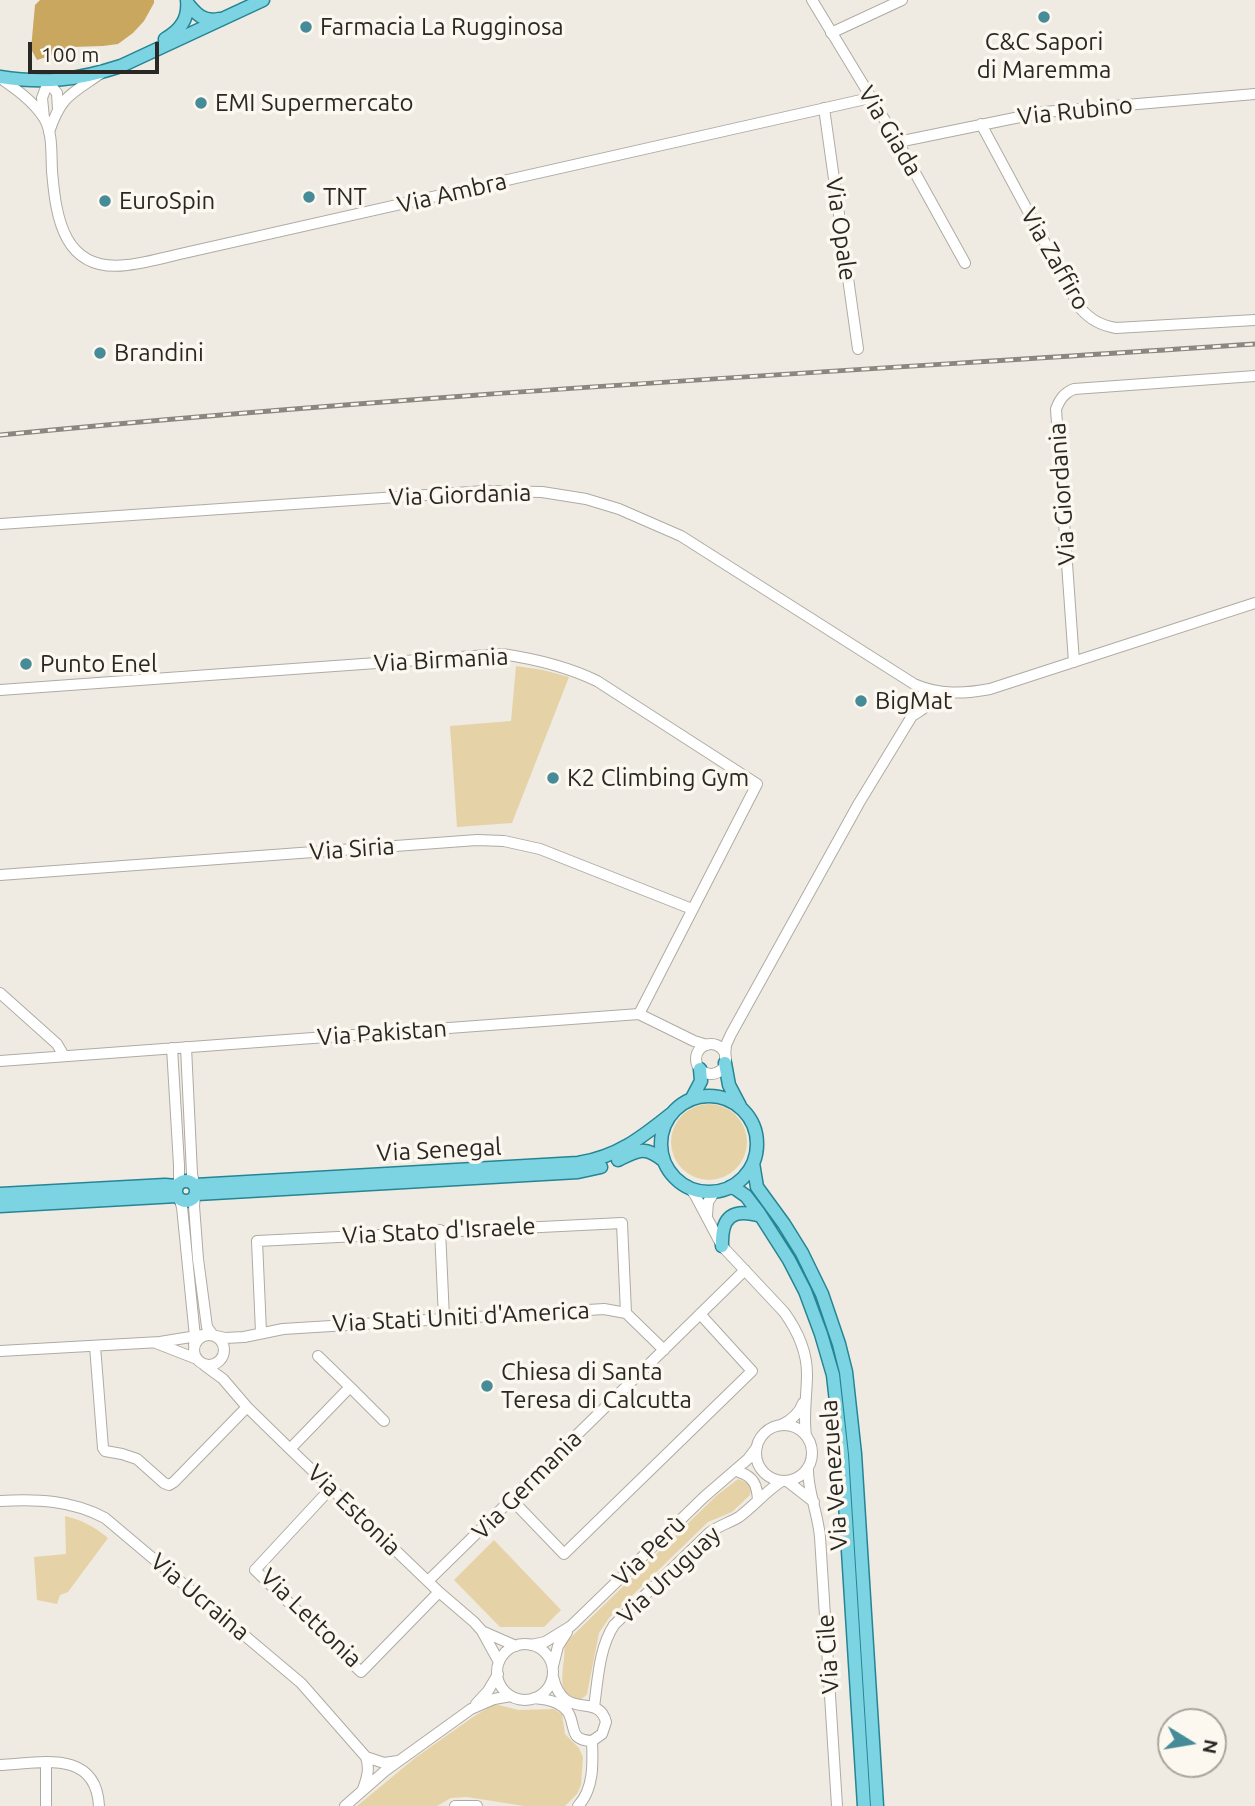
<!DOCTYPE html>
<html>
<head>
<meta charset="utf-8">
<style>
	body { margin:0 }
	#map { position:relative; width:1255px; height:1806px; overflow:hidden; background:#efebe2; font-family:Ubuntu,sans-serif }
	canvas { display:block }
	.north { position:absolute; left:1157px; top:1708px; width:70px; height:70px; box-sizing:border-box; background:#fcf8ef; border:2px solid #a8a59e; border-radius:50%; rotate:101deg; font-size:19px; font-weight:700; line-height:28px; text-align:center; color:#2a2825 }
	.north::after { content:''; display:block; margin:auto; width:24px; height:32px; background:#468b98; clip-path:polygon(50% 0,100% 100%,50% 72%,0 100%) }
	.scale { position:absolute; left:28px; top:42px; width:131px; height:32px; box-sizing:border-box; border:4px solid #2a2825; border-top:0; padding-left:9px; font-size:21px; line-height:24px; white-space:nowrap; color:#2a2825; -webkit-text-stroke:5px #fcf8ef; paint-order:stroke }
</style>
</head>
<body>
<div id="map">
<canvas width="1255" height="1806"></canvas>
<div class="north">N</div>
<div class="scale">100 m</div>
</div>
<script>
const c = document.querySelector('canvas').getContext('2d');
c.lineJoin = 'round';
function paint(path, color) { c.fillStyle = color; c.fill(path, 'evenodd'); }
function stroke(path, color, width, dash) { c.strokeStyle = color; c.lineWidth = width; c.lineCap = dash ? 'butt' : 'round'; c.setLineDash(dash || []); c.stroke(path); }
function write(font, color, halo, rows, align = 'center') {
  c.font = font + ' Ubuntu,sans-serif'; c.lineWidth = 7; c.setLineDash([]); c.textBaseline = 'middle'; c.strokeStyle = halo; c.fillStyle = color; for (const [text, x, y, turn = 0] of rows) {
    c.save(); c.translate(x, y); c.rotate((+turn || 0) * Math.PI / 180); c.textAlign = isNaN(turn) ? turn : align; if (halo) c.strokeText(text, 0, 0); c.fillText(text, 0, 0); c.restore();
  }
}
paint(new Path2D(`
	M516,666L543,670L569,677L512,823L457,827L450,726L511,721Z
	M671 1142a38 38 0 1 1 76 0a38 38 0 1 1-76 0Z
	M738,1479L748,1483L751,1488L750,1495L732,1512L708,1522L609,1618L599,1633L587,1694C583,1699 579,1701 572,1698C554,1690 567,1660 564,1646L568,1640L716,1496Z
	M65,1516C82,1520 95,1527 108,1538L68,1592L60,1595L57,1604L37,1600L34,1557L66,1554Z
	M494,1540L561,1610L544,1627H500L454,1580Z
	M494,1704L519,1710L554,1709L562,1714L565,1734L579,1748L583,1757L581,1785L577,1794L565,1806H524L467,1797L451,1798L437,1806H357L415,1758L473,1717Z`), '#e6d2a7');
paint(new Path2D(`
	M40,0H154V3L144,21L133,33L118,44L103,46L71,47L59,53L37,60L31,49L35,5Z`), '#c9a75e');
const minor = new Path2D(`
	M812,0L898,142L965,263
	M831,33L902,0
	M0,78C16,89 33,101 44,118C53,133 51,154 52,171C56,219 64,273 127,265C145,263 163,258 180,254L870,98
	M824,108L858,349
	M44,118L42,98L48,82L57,93L58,110
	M981,124L1080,308C1091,320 1100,325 1116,328L1255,320
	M49,132C61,96 71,94 100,74
	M898,142L1044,112L1255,94
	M0,524L485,491L542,492L586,499L619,509L681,536L914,684C939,695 964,694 990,689L1255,603
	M1074,662L1056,409C1060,399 1064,393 1074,389L1255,376
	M0,690L502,654C536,659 566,666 597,681L757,784L639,1014
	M912,716C922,709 936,704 931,690
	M0,875L477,840L504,841L540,849L692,909
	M0,993L57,1044L64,1056
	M696 1059a15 15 0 1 1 30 0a15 15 0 1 1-30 0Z
	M186,1047L192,1174L194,1183
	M172,1048L179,1165V1183
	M725,1057L726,1045L731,1034L859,803L912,716C916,706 919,692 931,690
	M0,1061L639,1014L694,1041L707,1045
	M690,1188L695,1195L722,1246L784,1312C797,1330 807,1351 807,1374C807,1395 803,1415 806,1436
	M195,1196L194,1206L198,1259L207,1327L212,1334
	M179,1198L182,1207L195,1337L194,1345
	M707,1215L708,1202L715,1191
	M440,1230L444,1318
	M261,1332L257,1241L622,1223L626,1313
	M194 1350a15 15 0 1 1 30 0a15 15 0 1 1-30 0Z
	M216,1336L225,1338L244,1337L283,1329L604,1309L626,1313L664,1350
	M156,1343L197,1359
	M95,1346L103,1448L105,1451L122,1454L137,1459L164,1483L169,1485L174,1482L247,1407
	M0,1351L160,1342L203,1335
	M318,1356L350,1387
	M204,1365L223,1379L247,1407L290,1449L439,1592L474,1622L482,1631L499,1662
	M781,1425C792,1420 799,1414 803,1403
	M756 1453a28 28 0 1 1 56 0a28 28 0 1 1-56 0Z
	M290,1449L350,1387L384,1421
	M808,1467C807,1490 818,1513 820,1537L837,1806
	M739,1472C754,1477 757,1485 758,1500
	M787,1481L814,1502
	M331,1488L255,1570L361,1672L439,1592
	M512,1500L564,1554L752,1371L700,1314
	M0,1501C38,1499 71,1500 105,1518L301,1683L366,1757L384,1763L398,1761
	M428,1581L745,1270
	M484,1632L516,1646
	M497 1672a28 28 0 1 1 56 0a28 28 0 1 1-56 0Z
	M531,1645L545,1642L571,1626L704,1497L748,1459L757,1447
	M553,1666L558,1646L567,1632
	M534,1698C546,1699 563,1702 569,1714C576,1728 569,1740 592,1741L602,1734L606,1722C598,1691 564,1723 553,1677
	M476,1704L488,1691L498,1674
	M594,1707C598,1679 599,1648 614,1625L709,1533C718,1526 729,1523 739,1517C754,1506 766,1491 782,1481
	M46,1763V1806
	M0,1765C41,1763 96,1749 99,1806
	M363,1789C367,1778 370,1769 366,1757
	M345,1806L385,1771L471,1709L494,1699L511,1696
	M455,1806H477
	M578,1806C594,1789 593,1763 592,1741`);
const major = new Path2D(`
	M188,4C197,15 204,22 219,19
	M165,39C181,30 189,18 187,0
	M0,77C45,84 78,80 121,66L263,0
	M725,1063L729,1085L740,1106
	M661 1144a48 48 0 1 1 96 0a48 48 0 1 1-96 0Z
	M692,1098L701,1081L700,1069
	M618,1160C638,1150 645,1145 664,1161
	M753,1163L757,1187L784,1224L802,1253L822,1294L839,1344L846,1372L855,1454L877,1806
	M176 1191a10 10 0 1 1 20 0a10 10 0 1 1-20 0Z
	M195,1185L578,1163C617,1157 641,1138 671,1114
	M730,1187L736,1189L746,1196L759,1213L789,1260L805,1291L821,1334L833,1375L842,1455L864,1806
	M0,1194L165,1185L177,1186
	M197,1194L578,1172L601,1167
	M0,1206L177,1196
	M722,1246C721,1216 733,1208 761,1216`);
stroke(minor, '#afaba3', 12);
stroke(major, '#268594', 15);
stroke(minor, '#fff', 10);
stroke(major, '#7cd4e2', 12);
const rail = new Path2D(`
	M0,435C417,394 837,372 1255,344`);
stroke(rail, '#8a8781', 5);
stroke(rail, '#fcf8ef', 2.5, [8]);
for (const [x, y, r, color] of [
	[1044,17,7,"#468b98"],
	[306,27,7,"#468b98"],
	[201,103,7,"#468b98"],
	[309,197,7,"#468b98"],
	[105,201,7,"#468b98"],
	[100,353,7,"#468b98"],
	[26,664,7,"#468b98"],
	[861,701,7,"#468b98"],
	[553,778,7,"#468b98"],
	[487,1386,7,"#468b98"]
]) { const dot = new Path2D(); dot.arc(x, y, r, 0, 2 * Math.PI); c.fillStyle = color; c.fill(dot); stroke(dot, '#fcf8ef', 2.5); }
write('24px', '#2a2825', '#fcf8ef', [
	["Farmacia La Rugginosa",320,27],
	["C&C Sapori",1044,42,"center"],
	["di Maremma",1044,70,"center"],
	["EMI Supermercato",215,103],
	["TNT",323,197],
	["EuroSpin",119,201],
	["Brandini",114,353],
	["Punto Enel",40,664],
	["BigMat",875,701],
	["K2 Climbing Gym",567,778],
	["Chiesa di Santa",501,1372],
	["Teresa di Calcutta",501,1400]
], 'left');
write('24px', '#2a2825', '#fcf8ef', [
	["Via Rubino",1075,111,-6],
	["Via Giada",890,131,59],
	["Via Ambra",452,193,-13],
	["Via Opale",841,229,82],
	["Via Zaffiro",1055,259,60],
	["Via Giordania",1062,494,-94],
	["Via Giordania",460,495,-2],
	["Via Birmania",441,660,-3],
	["Via Siria",352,849,-4],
	["Via Pakistan",382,1033,-4],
	["Via Senegal",439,1150,-3],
	["Via Stato d'Israele",439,1231,-3],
	["Via Stati Uniti d'America",461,1317,-3],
	["Via Venezuela",834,1475,-94],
	["Via Germania",527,1485,-45],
	["Via Estonia",354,1510,44],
	["Via Perù",649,1551,-44],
	["Via Uruguay",669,1575,-43],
	["Via Ucraina",200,1597,40],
	["Via Lettonia",311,1618,44],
	["Via Cile",828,1654,-94]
]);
</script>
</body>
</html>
